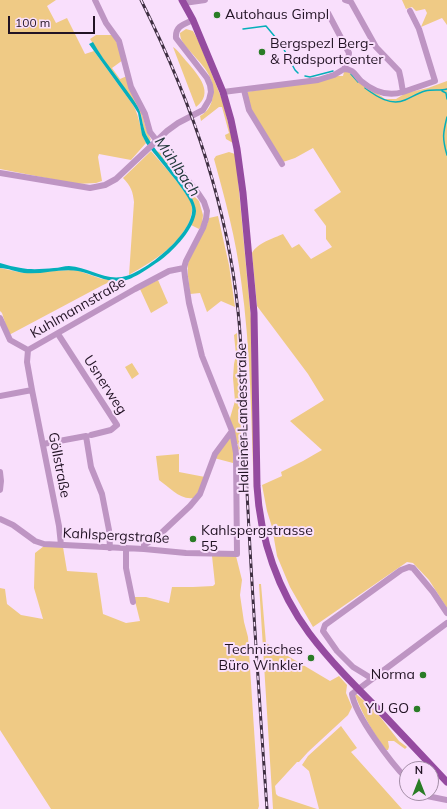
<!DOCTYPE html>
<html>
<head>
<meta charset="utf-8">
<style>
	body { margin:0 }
	#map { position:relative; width:447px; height:809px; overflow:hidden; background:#f9dffc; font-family:Mulish,sans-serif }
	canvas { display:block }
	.north { position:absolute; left:399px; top:761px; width:40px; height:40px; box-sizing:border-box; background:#f9dffc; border:1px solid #a38da6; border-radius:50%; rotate:0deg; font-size:11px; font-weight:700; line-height:16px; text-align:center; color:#221324 }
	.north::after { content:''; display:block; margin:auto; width:14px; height:18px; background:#2a7c26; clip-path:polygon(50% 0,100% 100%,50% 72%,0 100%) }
	.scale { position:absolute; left:8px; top:16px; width:87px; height:18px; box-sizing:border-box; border:2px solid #221324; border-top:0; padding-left:5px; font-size:12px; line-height:14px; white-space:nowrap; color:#221324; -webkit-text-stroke:3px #f9dffc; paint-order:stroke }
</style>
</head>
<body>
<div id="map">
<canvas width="447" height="809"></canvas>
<div class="north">N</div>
<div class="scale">100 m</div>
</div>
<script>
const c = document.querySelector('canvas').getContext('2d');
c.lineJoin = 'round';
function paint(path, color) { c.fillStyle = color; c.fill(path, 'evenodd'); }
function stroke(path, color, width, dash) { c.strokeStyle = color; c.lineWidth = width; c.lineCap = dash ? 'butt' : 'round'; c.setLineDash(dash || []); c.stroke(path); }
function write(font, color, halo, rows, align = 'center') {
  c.font = font + ' Mulish,sans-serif'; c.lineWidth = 4; c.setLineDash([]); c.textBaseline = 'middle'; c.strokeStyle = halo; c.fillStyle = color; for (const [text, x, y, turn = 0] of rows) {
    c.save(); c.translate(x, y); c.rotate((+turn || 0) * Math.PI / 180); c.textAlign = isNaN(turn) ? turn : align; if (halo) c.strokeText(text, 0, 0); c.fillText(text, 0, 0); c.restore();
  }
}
paint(new Path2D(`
	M0,0H56L47,6L56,23L67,18L85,54L94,51L133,105C140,117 140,131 146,143L131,160L99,154L98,157L102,181L96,183L77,184L0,169Z
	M402,0H447V25L442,18L421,27L427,13L425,9L416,11L412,7L406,9Z
	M186,29L193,31L199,42L223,102L233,143L226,139L225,135L229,133L222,107H219L201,121L200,116C206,113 211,106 212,100C218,78 201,64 188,49C184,44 180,40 180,33Z
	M96,35H112L115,38L123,60L112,68L120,79L127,76L142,113L145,125L151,140L149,141L144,130L141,115L90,39Z
	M173,47C178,50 183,58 188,63C198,75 215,93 196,107Z
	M344,72H349L385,99H396L406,93L428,88L447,81V608L429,580L413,563L407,562L313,627L290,587L277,556L272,527L267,511L262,485L282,476L281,472L303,461L322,450L290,421L324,400L308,374L257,306L252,253C257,243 274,238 283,234L292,248L299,244L311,259L332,247L326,239V226L314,210L341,192L313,148L295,158L283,162L251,110L247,92L336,76H343Z
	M151,151C162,164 187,191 192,205C193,211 191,215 190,220C178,247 153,261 129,275L134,202C133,192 131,186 123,178Z
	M157,151L163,154L172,168L182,178L188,190L199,201L203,215L202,225L199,229L191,225C193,220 196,215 195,210C194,194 167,165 157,151Z
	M229,152L235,154L237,169L251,319L254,492C251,421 251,350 241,280C236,239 225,199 214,159L216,156Z
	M218,216L229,265L235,307L221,301L207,312L200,293L190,294C189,282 186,270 189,259C193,244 206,233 209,218Z
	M0,268L23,273L71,270L79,271L102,279L114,280L103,285L9,335L2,313L0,311Z
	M158,280L168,303L151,313L140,289Z
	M237,333L242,461L239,456L238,444H233V463L214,458L229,431L230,418L235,401L233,378L234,364L236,355L234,335Z
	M132,363L139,374L132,379L125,367Z
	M179,454V472L205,477L200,490L193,498C180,500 169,487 159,480L156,456Z
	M44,546L63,547L67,571L97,573L103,614L126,623L140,621L134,597H146L169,603L172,587H193L213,586L215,584L212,556H236L242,580L240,595L244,622L248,637L259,806L258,809H51L0,730V588L5,589L7,604L21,615L43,619L34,588L35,553Z
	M259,584H261L266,643L330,681L339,676L347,685L346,693L352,707L348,715L308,752L299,762H297L275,786L276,794L278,796L317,809H273Z
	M356,694L374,709L399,741L407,747L405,749L394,741H388L389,747L388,750H386C373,733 363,715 355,695Z
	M341,726L357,748L351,752L402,809H319L309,771L302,765L308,756Z`), '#efca85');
paint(new Path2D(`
	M93,42C106,65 124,84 138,107C143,117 142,129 148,138C158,156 196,193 196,211C195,228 174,250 162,259C152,266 133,280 122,281C105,282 93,274 78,271C60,268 42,275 24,273C16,272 8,268 0,268V263C7,265 14,267 21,268C31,270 43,269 54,268C59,268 64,266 69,266C88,267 103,280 122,277C144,274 196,232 192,207C190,194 156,157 146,143L142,135L138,113L133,105L94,51L89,44Z`), '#05afba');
stroke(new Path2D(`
	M243,29L266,26L281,44L295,70L298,73
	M351,74L358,82
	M305,76L310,77L333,71
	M365,88C377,97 391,106 405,100C412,97 418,93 425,91C433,89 440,91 447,89
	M442,91L446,93L447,99
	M447,117C443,133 442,138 447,155`), '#05afba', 1.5);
stroke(new Path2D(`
	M184,3L205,0
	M344,69C354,69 355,75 361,81C374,92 387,97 403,92L401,80L399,71L376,47L351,2L345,0
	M244,90L249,110L282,164
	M223,92L318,80L334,75L344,69L348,61L349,53L328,13
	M403,92L435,81L419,29L410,11
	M0,173L90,188L105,185L116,179L167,131L178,123L203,110L209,100L211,92L210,85L207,78L176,38C175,26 184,24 193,20
	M0,318L10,340L28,350
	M58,334L117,425L111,430L91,435
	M32,390L59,526L61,545
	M0,396L32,390L27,362L28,350L135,289L169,271L184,268
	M43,444L86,436L91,467L102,494L109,530L110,548
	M0,472L1,481L0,490
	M0,519L13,525L35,541L44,544L144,549L186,553L237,554L236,453L232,431L202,356L189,303L185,277L184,268L186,261L203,228L206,219L207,211L204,202L198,193L150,132L145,114L131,87L119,41L106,23L95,0
	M126,548V568L133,602
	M144,549V545L156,538L190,506L200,494L215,454L232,431
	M371,678L353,667L337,651L323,631L325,625L401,570L409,567L413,568L433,592L447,613
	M407,779C391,763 355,715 352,694L447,623
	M422,793L427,796L447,800`), '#be95c3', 6);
stroke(new Path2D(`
	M182,0L193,20L223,92L231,120L237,149L243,193L254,313L257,486C260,539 278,591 309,633C330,661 354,685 378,709C401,733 424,758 447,782`), '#954ba0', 7);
const rail = new Path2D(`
	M141,0C190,98 227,201 238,311C245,377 244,444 248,511C253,610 260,709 267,809`);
stroke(rail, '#3f2f42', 3);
stroke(rail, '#f9dffc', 1.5, [4.5]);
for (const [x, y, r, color] of [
	[217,15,4,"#2a7c26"],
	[262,52,4,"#2a7c26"],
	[193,539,4,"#2a7c26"],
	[311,658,4,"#2a7c26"],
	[423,675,4,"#2a7c26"],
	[417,709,4,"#2a7c26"]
]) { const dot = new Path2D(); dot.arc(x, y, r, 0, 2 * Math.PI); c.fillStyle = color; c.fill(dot); stroke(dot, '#f9dffc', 1.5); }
write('14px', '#221324', '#f9dffc', [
	["Autohaus Gimpl",225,15],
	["Bergspezl Berg-",270,44],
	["& Radsportcenter",270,60],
	["Kahlspergstrasse",201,531],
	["55",201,547],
	["Technisches",303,650,"right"],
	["Büro Winkler",303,666,"right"],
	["Norma",415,675,"right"],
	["YU GO",409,709,"right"]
], 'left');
write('14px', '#221324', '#f9dffc', [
	["Kuhlmannstraße",78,308,-30],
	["Usnerweg",105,385,57],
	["Halleiner Landesstraße",243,418,-91],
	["Göllstraße",59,465,79],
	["Kahlspergstraße",116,536,3]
]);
write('italic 15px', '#203739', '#f9dffc', [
	["Mühlbach",177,167,56]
]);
</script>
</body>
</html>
